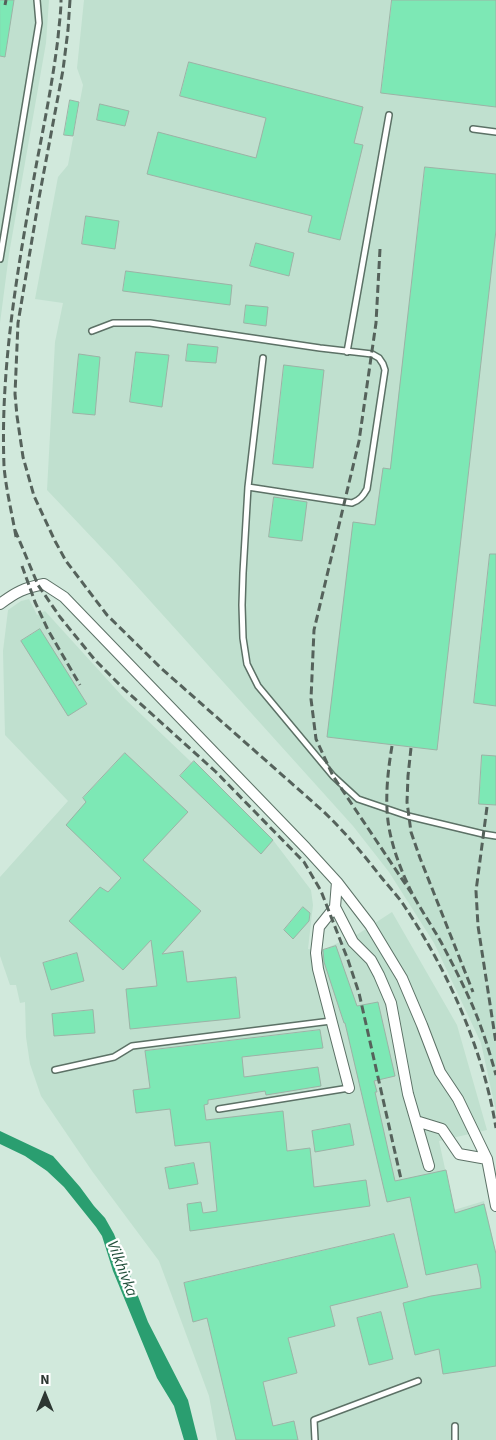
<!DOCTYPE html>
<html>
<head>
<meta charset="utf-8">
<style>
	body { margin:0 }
	#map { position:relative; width:496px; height:1440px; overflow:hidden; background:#d1e9dc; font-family:"Source Sans 3",sans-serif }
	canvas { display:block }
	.north { position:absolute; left:20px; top:1370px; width:50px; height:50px; -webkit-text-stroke:4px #fff; paint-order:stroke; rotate:0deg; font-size:14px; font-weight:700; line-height:20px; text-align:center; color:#2d3732 }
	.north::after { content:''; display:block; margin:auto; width:18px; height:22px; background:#2d3732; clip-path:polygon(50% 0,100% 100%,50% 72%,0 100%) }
</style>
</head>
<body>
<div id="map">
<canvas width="496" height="1440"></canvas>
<div class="north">N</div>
</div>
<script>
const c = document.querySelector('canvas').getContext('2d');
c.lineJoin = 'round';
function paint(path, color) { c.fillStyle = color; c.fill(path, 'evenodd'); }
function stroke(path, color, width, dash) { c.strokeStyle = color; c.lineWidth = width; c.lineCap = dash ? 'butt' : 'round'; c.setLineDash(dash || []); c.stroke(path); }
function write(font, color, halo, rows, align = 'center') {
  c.font = font + ' "Source Sans 3",sans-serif'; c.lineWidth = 4.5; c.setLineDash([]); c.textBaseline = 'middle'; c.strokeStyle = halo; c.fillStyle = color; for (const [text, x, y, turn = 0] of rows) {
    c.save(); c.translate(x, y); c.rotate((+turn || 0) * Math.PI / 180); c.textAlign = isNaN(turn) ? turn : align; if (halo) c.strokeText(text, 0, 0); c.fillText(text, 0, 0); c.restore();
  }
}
paint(new Path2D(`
	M0,0H49L46,43L9,254L0,323Z
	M84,0H496V1112L481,1043L434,943L389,872L353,826L116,563L47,490L55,342L63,303L35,299L58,177L68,165L83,85L77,68Z
	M29,599L37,615L45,611L124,698L273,840L311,890L313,905L308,949L320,951L358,934L392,912L457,1025L487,1130L439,1141L454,1210L484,1201L496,1252V1440H217L209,1396L159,1261L92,1171L41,1096L30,1064L26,1037L25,1002L20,1003L16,985H10L0,956V877L68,801L5,735L3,651L8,610L21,601Z`), '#c0e0cf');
paint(new Path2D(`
	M0,1131L53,1156L80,1187L94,1206L105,1218L114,1234L148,1322L188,1400L198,1440H184L174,1406L157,1378L113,1271L102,1236L96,1227L64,1187L47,1171L25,1156L0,1144Z`), '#2a9e70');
const building = new Path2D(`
	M0,0H14L5,57L0,56Z
	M392,0H496V107L381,93Z
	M189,62L363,107L354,143L363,145L340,240L308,232L312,216L147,174L158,132L256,158L266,118L180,96Z
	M70,100L79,102L73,136L64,135Z
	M100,104L129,111L125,126L97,120Z
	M425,167L496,174V230L437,750L327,737L353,522L375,525L383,468L390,469Z
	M86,216L119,221L115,249L82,244Z
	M256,243L294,253L289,276L250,266Z
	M126,271L232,285L230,305L123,291Z
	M246,305L268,307L266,326L244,323Z
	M188,344L218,347L216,363L186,361Z
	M136,352L169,355L162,407L130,402Z
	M79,354L100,357L95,415L73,413Z
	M284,365L324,370L313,468L273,464Z
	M274,497L307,502L302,541L269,537Z
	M490,554H496V706L474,703Z
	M40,629L87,704L68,716L21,641Z
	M125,753L188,812L143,860L201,911L162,954L183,951L187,982L236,977L240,1018L130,1029L126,989L157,986L151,940L123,970L69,921L100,887L108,892L121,878L66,825L86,802L83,798Z
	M482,755L496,756V805L479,804Z
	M194,761L273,840L261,854L180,776Z
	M303,907L310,913L309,921L293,939L284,930Z
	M336,946L357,1006L378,1002L395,1076L374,1081L377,1092H375L395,1181L446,1170L455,1213L484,1204L496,1254V1366L443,1374L439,1349L415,1355L403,1303L431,1296L481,1288L480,1277L477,1264L426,1275L410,1197L387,1202L345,1023H344L324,962L323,950Z
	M77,953L84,981L51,990L43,963Z
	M93,1010L95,1033L54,1036L52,1014Z
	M320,1030L323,1048L242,1057L244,1077L318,1067L321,1086L266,1095L265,1091L208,1100V1104L204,1105L206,1120L283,1111L287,1151L310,1148L314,1187L366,1180L370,1206L190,1231L187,1204L201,1202L203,1213L217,1211L210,1142L175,1146L170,1109L136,1113L133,1090L150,1088L145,1051Z
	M350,1124L354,1145L315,1152L312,1131Z
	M194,1163L198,1184L169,1189L165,1168Z
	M394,1234L408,1287L330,1306L335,1326L288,1338L297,1373L263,1382L273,1426L294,1421L298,1440H236L207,1318L193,1322L184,1283Z
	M381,1312L393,1359L369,1365L357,1318Z`);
paint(building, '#7de8b5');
stroke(building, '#9cb3a6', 1);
const service = new Path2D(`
	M473,129L496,132
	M0,259L39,23L37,0
	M92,331L113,323H150L320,348L372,354L379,358L383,364L385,370L367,489C363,496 360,500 352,503L248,487
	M347,352L389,115
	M263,358L248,487L243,573L242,605L243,638L247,664L258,686L333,776L358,799L408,816L483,834L496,836
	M55,1070L114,1057L132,1046L331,1021
	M219,1109L349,1088
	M315,1440L314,1420L418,1381
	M455,1440V1426`);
const minor = new Path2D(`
	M0,604C16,592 24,588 44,584L64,597L306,848L337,882L335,907L319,927L316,953L318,969L349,1088
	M337,882L370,925L402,978L422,1025L440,1072L458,1099L487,1159L496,1206
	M335,907L353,942L371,960L379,975L391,1003L408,1094L429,1166
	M416,1121L442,1129L459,1154L487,1159`);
stroke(service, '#5c7166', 8);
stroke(minor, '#5c7166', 12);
stroke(service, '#fff', 5);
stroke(minor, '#fff', 10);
stroke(new Path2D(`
	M70,0L68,30L63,70L39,198L18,323L15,394L17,416L23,457L34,496L55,541L66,561L107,615L162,669L323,811C345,832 363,854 381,877C389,887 398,896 405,907C449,973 483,1049 496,1128
	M5,5L6,0
	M380,249L376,323L359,441L314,630L311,699L316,739L333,776L412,894
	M15,530L38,585L60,617L95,660L123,688L216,772L304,862L321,891L348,960L359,993L401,1179
	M16,537C12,513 6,490 4,466C0,363 19,261 37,161C45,120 53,79 58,38C59,25 61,13 61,0
	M22,566L35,602L48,630L80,685
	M392,746C388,770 385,796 388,821C391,845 401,871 412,893C421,910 432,926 441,942C451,961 461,980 470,1000C481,1024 489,1050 496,1075
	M411,748L408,776L407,802L411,832L420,858L473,992
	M487,807L476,891L478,926L496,1043`), '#55625b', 3, [8, 4]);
write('italic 16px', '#25523e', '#fff', [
	["Vilkhivka",121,1269,69]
]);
</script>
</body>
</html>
